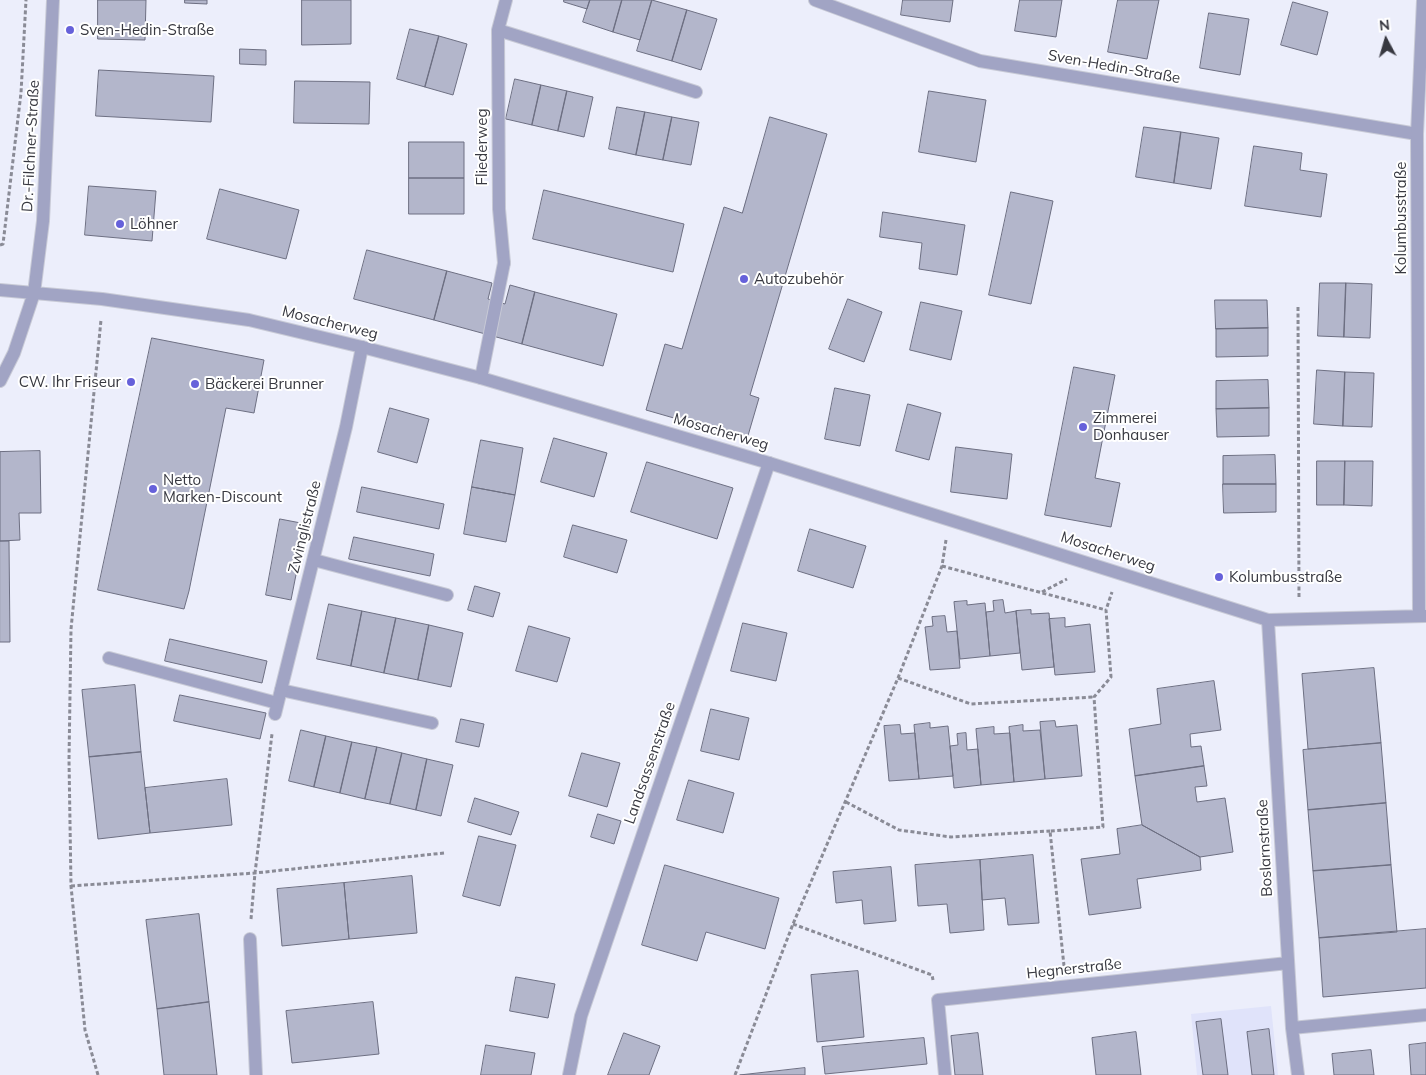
<!DOCTYPE html>
<html>
<head>
<meta charset="utf-8">
<style>
	body { margin:0 }
	#map { position:relative; width:1426px; height:1075px; overflow:hidden; background:#eceefb; font-family:Mulish,sans-serif }
	canvas { display:block }
	.north { position:absolute; left:1361px; top:15px; width:50px; height:50px; -webkit-text-stroke:4px #fff; paint-order:stroke; rotate:354deg; font-size:14px; font-weight:700; line-height:20px; text-align:center; color:#373840 }
	.north::after { content:''; display:block; margin:auto; width:18px; height:22px; background:#373840; clip-path:polygon(50% 0,100% 100%,50% 72%,0 100%) }
</style>
</head>
<body>
<div id="map">
<canvas width="1426" height="1075"></canvas>
<div class="north">N</div>
</div>
<script>
const c = document.querySelector('canvas').getContext('2d');
c.lineJoin = 'round';
function paint(path, color) { c.fillStyle = color; c.fill(path, 'evenodd'); }
function stroke(path, color, width, dash) { c.strokeStyle = color; c.lineWidth = width; c.lineCap = dash ? 'butt' : 'round'; c.setLineDash(dash || []); c.stroke(path); }
function write(font, color, halo, rows, align = 'center') {
  c.font = font + ' Mulish,sans-serif'; c.lineWidth = 4; c.setLineDash([]); c.textBaseline = 'middle'; c.strokeStyle = halo; c.fillStyle = color; for (const [text, x, y, turn = 0] of rows) {
    c.save(); c.translate(x, y); c.rotate((+turn || 0) * Math.PI / 180); c.textAlign = isNaN(turn) ? turn : align; if (halo) c.strokeText(text, 0, 0); c.fillText(text, 0, 0); c.restore();
  }
}
paint(new Path2D(`
	M1271,1006L1278,1075H1197L1191,1014Z`), '#e0e3fa');
const building = new Path2D(`
	M98,0H146L145,40L98,39Z
	M185,0H207V4L185,3Z
	M302,0H351V44L302,45Z
	M564,0H590L587,9L564,2Z
	M590,0H622L613,32L583,22Z
	M622,0H652L640,40L613,32Z
	M652,0L687,10L672,61L637,51Z
	M903,0H953L950,22L901,15Z
	M1020,0H1062L1056,37L1015,31Z
	M1118,0H1159L1147,59L1108,52Z
	M1293,2L1328,12L1317,55L1281,45Z
	M687,10L717,19L701,70L672,61Z
	M1209,13L1249,19L1240,75L1200,68Z
	M410,29L439,36L425,87L397,79Z
	M439,36L467,44L453,95L425,87Z
	M240,49L266,50V65L240,64Z
	M99,70L214,76L211,122L96,116Z
	M515,79L541,85L532,125L506,119Z
	M295,81L370,82L369,124L294,123Z
	M541,85L567,91L558,131L532,125Z
	M567,91L593,97L584,137L558,131Z
	M929,91L986,100L976,162L919,152Z
	M617,107L645,112L636,155L609,149Z
	M645,112L672,117L663,160L636,155Z
	M672,117L699,122L691,165L663,160Z
	M770,117L827,134L750,395L759,398L747,439L646,410L665,344L682,349L724,207L742,213Z
	M1144,127L1181,132L1174,183L1136,177Z
	M1181,132L1219,138L1211,189L1174,183Z
	M409,142H464V178H409Z
	M1254,146L1302,153L1300,170L1327,174L1321,217L1245,206Z
	M409,178H464V214H409Z
	M89,186L156,191L152,241L85,235Z
	M220,189L299,210L286,259L207,239Z
	M544,190L684,224L673,272L533,239Z
	M1011,192L1053,201L1031,304L989,295Z
	M883,212L965,225L957,275L919,269L922,243L880,237Z
	M367,250L447,271L434,320L354,299Z
	M447,271L492,283L488,299L505,304L510,285L535,292L522,344L434,320Z
	M1320,283H1346L1344,337L1318,336Z
	M1346,283L1372,284L1370,338L1344,337Z
	M535,292L617,314L603,366L522,344Z
	M848,299L882,312L864,362L829,349Z
	M1215,300H1267L1268,328L1216,329Z
	M921,302L962,311L951,360L910,350Z
	M1268,328V356L1216,357V329Z
	M152,338L264,360L254,413L226,408L189,591L184,609L98,590Z
	M1074,367L1115,375L1095,478L1120,483L1111,527L1045,515Z
	M1317,370L1345,372L1343,426L1314,424Z
	M1345,372L1374,373L1372,427L1343,426Z
	M1268,380L1269,408L1216,409V381Z
	M835,388L870,395L860,446L825,439Z
	M908,404L941,413L929,460L896,451Z
	M390,408L429,419L417,463L378,452Z
	M1269,408V436L1217,437L1216,409Z
	M554,438L607,453L594,497L541,482Z
	M481,440L523,448L515,495L472,487Z
	M956,447L1012,454L1007,499L951,492Z
	M40,451L41,513H19L20,540L0,541V452Z
	M1275,455L1276,484H1223V456Z
	M1317,461H1345L1344,505H1317Z
	M1345,461H1373L1372,506L1344,505Z
	M647,462L733,488L717,539L631,512Z
	M1223,484H1276V512L1224,513Z
	M362,487L444,504L439,529L357,512Z
	M472,487L515,495L506,542L464,534Z
	M280,519L306,524L291,600L266,595Z
	M573,525L627,540L617,573L564,557Z
	M810,529L866,546L853,588L798,571Z
	M354,537L434,554L430,576L349,559Z
	M0,541H9L10,642H0Z
	M475,586L500,593L493,617L468,610Z
	M1003,600L1005,613L1016,611L1020,653L990,656L986,612L994,611L993,601Z
	M967,601V605L985,603L990,656L960,659L954,602Z
	M329,604L362,611L351,666L317,659Z
	M1031,610V614L1049,613L1054,667L1022,670L1016,611Z
	M362,611L396,618L384,673L351,666Z
	M945,616L947,632L957,631L960,668L930,670L925,627L933,626L932,617Z
	M396,618L429,625L418,680L384,673Z
	M1065,618V627L1090,624L1095,672L1055,675L1049,619Z
	M743,623L787,633L776,681L731,671Z
	M429,625L463,633L451,687L418,680Z
	M529,626L570,638L557,682L516,671Z
	M170,639L267,661L262,683L165,661Z
	M1374,668L1381,743L1308,749L1302,674Z
	M1214,681L1221,730L1190,734L1191,747L1201,746L1204,766L1135,776L1129,729L1161,724L1157,689Z
	M135,685L141,752L89,757L82,690Z
	M180,695L266,713L260,739L174,721Z
	M711,709L749,718L739,760L701,751Z
	M461,719L484,724L479,747L456,742Z
	M1055,721L1056,727L1077,725L1082,776L1045,779L1040,722Z
	M930,723V728L948,726L953,776L919,779L914,725Z
	M900,725L901,734L915,733L919,779L889,781L884,726Z
	M1023,725V731L1040,730L1045,779L1014,782L1009,727Z
	M994,727V734L1010,733L1014,782L981,785L976,729Z
	M301,730L326,736L314,787L289,781Z
	M966,733L967,750L978,749L981,785L954,788L950,746L958,745L957,734Z
	M326,736L352,742L340,793L314,787Z
	M352,742L377,747L365,799L340,793Z
	M1381,743L1386,803L1308,810L1303,750Z
	M377,747L402,753L390,804L365,799Z
	M141,752L150,833L98,839L89,757Z
	M402,753L427,759L416,810L390,804Z
	M582,753L620,763L607,807L569,796Z
	M427,759L453,765L441,816L416,810Z
	M1204,766L1207,786L1195,787L1197,802L1225,798L1233,852L1200,857L1142,825L1135,776Z
	M227,779L232,825L150,833L145,788Z
	M689,780L734,793L723,833L677,820Z
	M475,798L519,812L511,835L468,822Z
	M1386,803L1391,865L1313,871L1308,810Z
	M598,814L621,821L614,844L591,837Z
	M1142,825L1200,857L1201,870L1137,879L1141,908L1089,915L1081,859L1120,854L1117,829Z
	M479,836L516,845L500,906L463,896Z
	M1033,855L1039,923L1008,925L1005,898L982,900L980,860Z
	M980,860L984,930L950,933L947,904L918,906L915,865Z
	M665,865L779,898L765,949L706,932L697,961L642,945Z
	M1391,865L1397,932L1319,938L1313,871Z
	M891,867L896,921L864,924L862,900L836,903L833,872Z
	M412,876L417,933L349,939L344,883Z
	M344,883L349,939L282,946L277,889Z
	M199,914L209,1002L157,1009L146,920Z
	M1426,929V988L1323,997L1319,938Z
	M858,971L864,1037L817,1042L811,975Z
	M516,977L555,984L548,1018L510,1011Z
	M209,1002L217,1075H164L157,1009Z
	M373,1002L379,1054L292,1063L286,1011Z
	M1221,1019L1228,1075H1203L1196,1022Z
	M1269,1029L1274,1075H1252L1247,1032Z
	M1136,1032L1141,1075H1096L1092,1038Z
	M624,1033L660,1046L649,1075H608Z
	M978,1033L983,1075H955L951,1036Z
	M924,1038L927,1064L825,1074L822,1047Z
	M1426,1043V1075H1411L1409,1045Z
	M486,1045L535,1053L531,1075H481Z
	M1371,1050L1374,1075H1334L1332,1054Z
	M805,1068V1075H740Z`);
paint(building, '#b3b6cb');
stroke(building, '#6d6f82', 1);
const service = new Path2D(`
	M498,30L696,92
	M504,263L499,209L498,30L506,0
	M314,560L447,595
	M109,658L277,703
	M281,690L432,723`);
const pedestrian = new Path2D(`
	M481,378L504,263`);
const minor = new Path2D(`
	M815,0L980,61L1417,134
	M1268,620L1292,1028L1298,1075
	M275,714L346,427L362,347
	M250,939L256,1075
	M1292,1028L1426,1015
	M569,1075L581,1016L769,463
	M945,1075L938,1000L1288,963`);
const tertiary = new Path2D(`
	M0,290L102,299L249,320L362,347L481,378L769,463L1268,620L1426,616
	M0,381L14,353L34,293L43,221L53,0
	M1419,616L1417,134L1423,0`);
stroke(service, '#c8cad6', 14);
stroke(pedestrian, '#c8cad6', 14);
stroke(minor, '#c8cad6', 14);
stroke(tertiary, '#c8cad6', 14);
stroke(new Path2D(`
	M0,245L3,244L21,93L26,0
	M1298,307L1299,599
	M942,566L1106,610
	M1042,592L1067,579
	M898,678L971,704L1094,697
	M846,802L899,830L951,837L1050,831
	M71,886L255,873L444,853
	M251,919L255,873L272,734
	M793,924L932,975L933,980
	M1064,966L1050,831L1103,827L1094,697L1111,677L1106,610L1112,592
	M98,1075L85,1030L71,886L69,760L71,629L101,320
	M735,1075L793,924L898,678L942,566L946,540`), '#8a8b96', 3, [4, 2.5]);
stroke(service, '#a1a4c4', 12);
stroke(pedestrian, '#a1a4c4', 12);
stroke(minor, '#a1a4c4', 12);
stroke(tertiary, '#a1a4c4', 12);
for (const [x, y, r, color] of [
	[70,30,5,"#6661da"],
	[120,224,5,"#6661da"],
	[744,279,5,"#6661da"],
	[131,382,5,"#6661da"],
	[195,384,5,"#6661da"],
	[1083,427,5,"#6661da"],
	[153,489,5,"#6661da"],
	[1219,577,5,"#6661da"]
]) { const dot = new Path2D(); dot.arc(x, y, r, 0, 2 * Math.PI); c.fillStyle = color; c.fill(dot); stroke(dot, '#fff', 2); }
write('15px', '#373840', '#fff', [
	["Sven-Hedin-Straße",80,30],
	["Löhner",130,224],
	["Autozubehör",754,279],
	["CW. Ihr Friseur",121,382,"right"],
	["Bäckerei Brunner",205,384],
	["Zimmerei",1093,418],
	["Donhauser",1093,435],
	["Netto",163,480],
	["Marken-Discount",163,497],
	["Kolumbusstraße",1229,577]
], 'left');
write('15px', '#373840', '#fff', [
	["Sven-Hedin-Straße",1114,67,10],
	["Dr.-Filchner-Straße",31,146,-87],
	["Fliederweg",482,147,-90],
	["Kolumbusstraße",1401,218,-90],
	["Mosacherweg",330,323,14],
	["Mosacherweg",721,432,16],
	["Zwinglistraße",305,527,-76],
	["Mosacherweg",1108,552,18],
	["Landsassenstraße",650,763,-71],
	["Boslarnstraße",1265,848,-93],
	["Hegnerstraße",1074,969,-6]
]);
</script>
</body>
</html>
